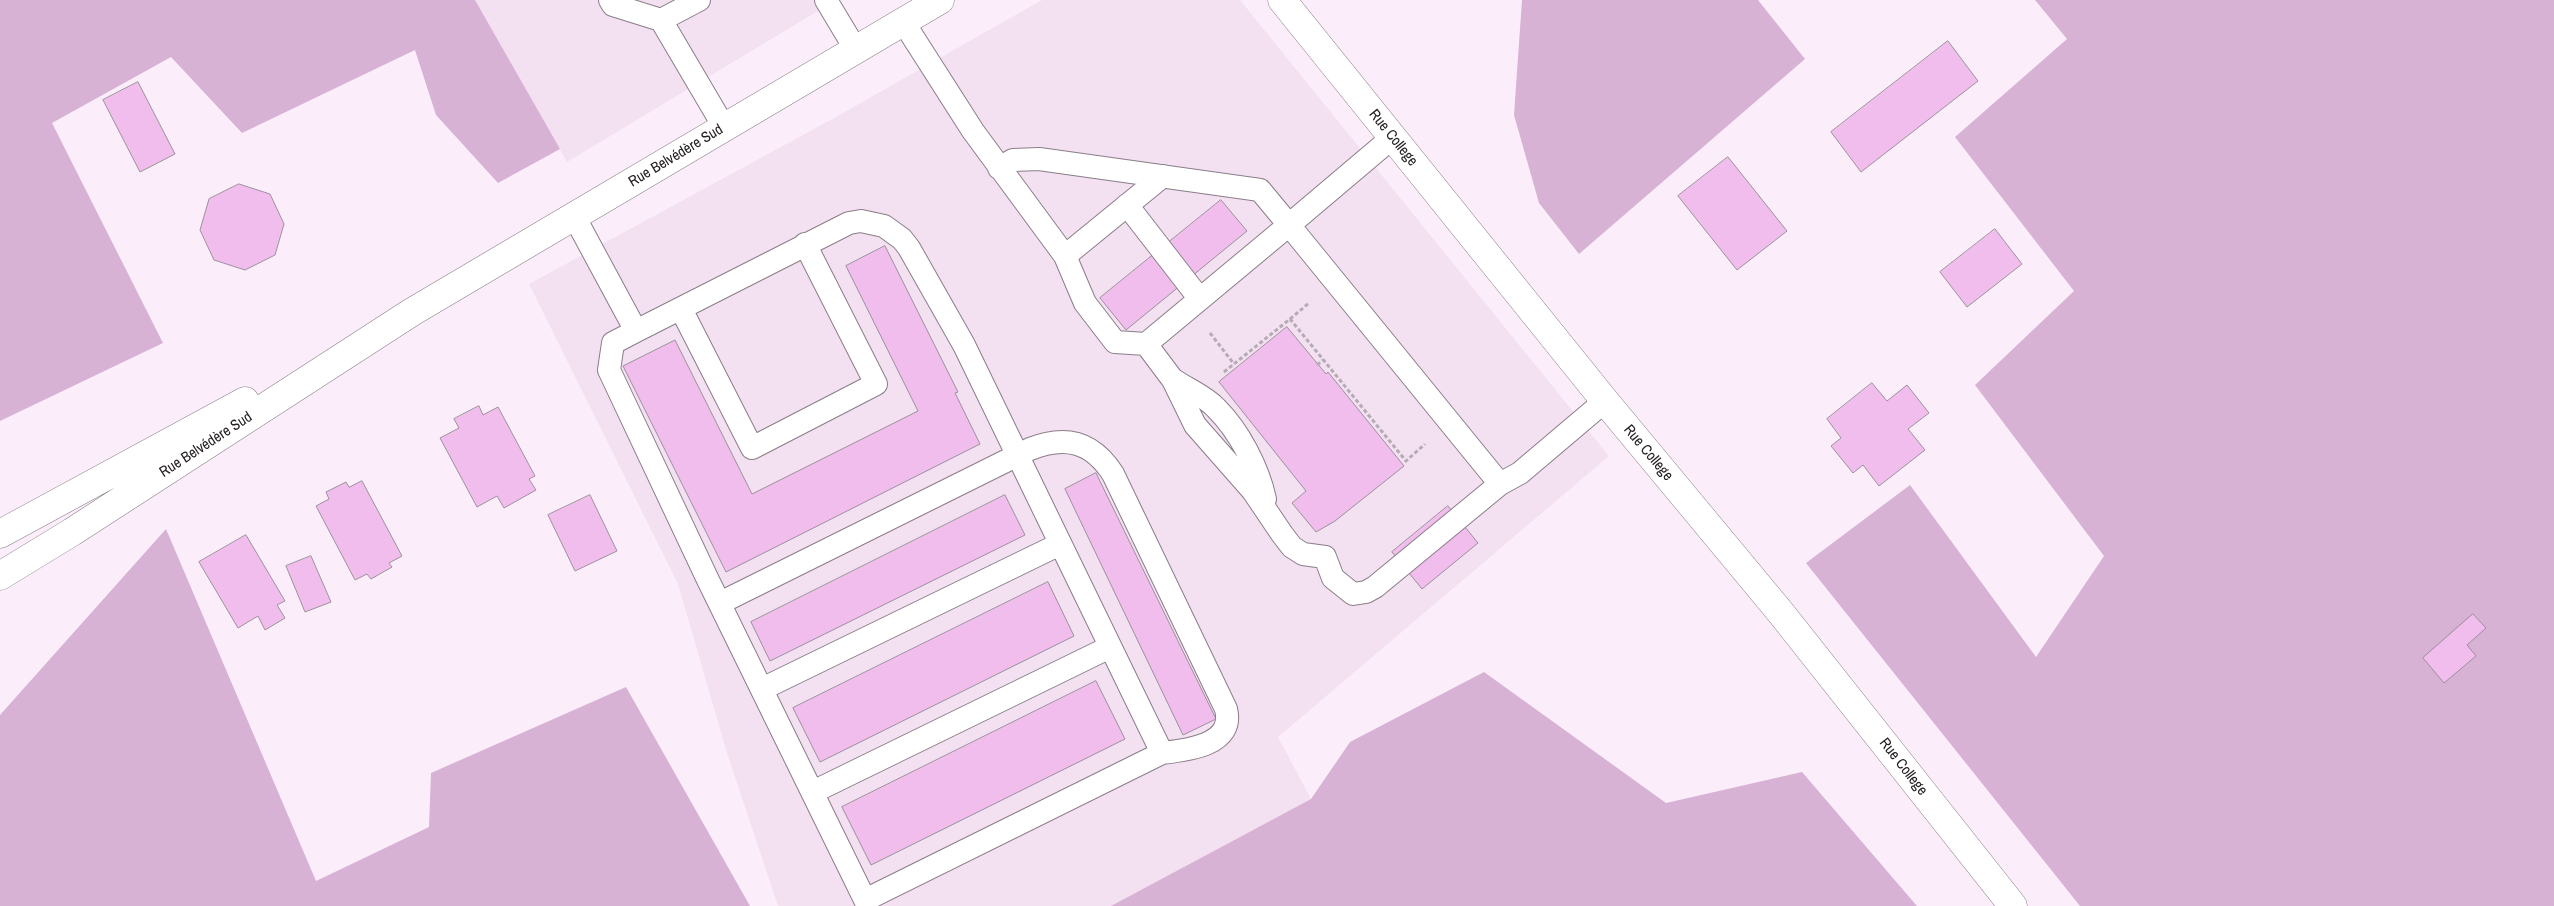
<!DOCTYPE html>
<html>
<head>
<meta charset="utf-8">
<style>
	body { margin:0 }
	canvas { display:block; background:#fbeefa }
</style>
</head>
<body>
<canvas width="2554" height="906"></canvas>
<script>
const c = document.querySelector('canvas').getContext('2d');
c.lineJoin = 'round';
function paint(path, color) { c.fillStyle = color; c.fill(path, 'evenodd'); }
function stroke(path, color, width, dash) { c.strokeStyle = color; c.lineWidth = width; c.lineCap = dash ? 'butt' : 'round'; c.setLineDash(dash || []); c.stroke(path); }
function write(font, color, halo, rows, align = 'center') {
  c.font = font + ' "Archivo Narrow",sans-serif'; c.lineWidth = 4.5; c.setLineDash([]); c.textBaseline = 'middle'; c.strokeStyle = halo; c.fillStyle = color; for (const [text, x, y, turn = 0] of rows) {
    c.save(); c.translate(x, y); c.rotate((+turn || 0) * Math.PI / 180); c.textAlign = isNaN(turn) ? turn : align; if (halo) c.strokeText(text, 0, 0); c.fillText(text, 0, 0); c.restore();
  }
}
paint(new Path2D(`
	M475,0H836L567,162Z
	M1042,0H1240L1609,456L1278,737L1311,799L1111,906H778L727,753L678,584L529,284L836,117Z`), '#f3e0f1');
paint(new Path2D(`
	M0,0H475L560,149L498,183L436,115L415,50L242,133L171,57L52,123L163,343L0,421Z
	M1522,0H1758L1805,59L1579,254L1539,203L1514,115Z
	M2035,0H2554V906H2080L1806,563L1910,485L2036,657L2104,556L1975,385L2074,291L1955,137L2067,39Z
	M166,529L316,881L429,827L431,773L626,687L750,906H0V715Z
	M1484,672L1666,803L1802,772L1917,906H1111L1311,799L1350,742Z`), '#d7b2d4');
const building = new Path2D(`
	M1948,41L1978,81L1861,172L1831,132Z
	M138,82L175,154L140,172L103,100Z
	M1728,157L1787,231L1737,270L1678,196Z
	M239,184L270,194L284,224L275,255L245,270L214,260L200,230L209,199Z
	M1221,200L1247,231L1126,330L1100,298Z
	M1995,229L2022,264L1967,307L1940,272Z
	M885,246L958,392L955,393L980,444L726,572L623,366L675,340L752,494L918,411L846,266Z
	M1287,327L1326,374L1328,372L1404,466L1335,521L1316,532L1292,503L1306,491L1219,382Z
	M1872,383L1887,401L1907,385L1929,413L1908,429L1925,450L1879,486L1863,465L1853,473L1831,446L1841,438L1827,419Z
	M479,406L483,415L498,407L535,476L529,479L536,490L504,508L497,496L477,507L440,438L459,428L454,419Z
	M1096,473L1216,719L1183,735L1065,489Z
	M362,481L402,556L389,563L392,567L371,579L367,574L355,580L316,506L329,499L326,492L346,482L349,487Z
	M590,495L617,551L575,571L548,515Z
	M1005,495L1025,535L770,661L751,622Z
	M1448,506L1478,543L1422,589L1392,552Z
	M246,535L285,601L277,605L285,618L265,630L258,616L238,628L199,562Z
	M311,556L331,602L305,612L286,566Z
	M1048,582L1074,636L820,762L793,708Z
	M2473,614L2486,628L2467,645L2476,656L2444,683L2423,658Z
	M1096,681L1125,739L871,865L842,807Z`);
paint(building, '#f1bded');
stroke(building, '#9d909c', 1);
const service = new Path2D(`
	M610,0L613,5L661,20
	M699,0L661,20L724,127
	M826,0L856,50
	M904,23L973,131L1065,256L1085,303L1115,342L1146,344L1289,225L1260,190L1039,159L1013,160L999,168
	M1393,137L1289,225L1500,484L1520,473L1605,401
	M1127,205L1199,298
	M574,216L636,331L849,223L861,221L884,226L902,239L909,248L964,345L1162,753L865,900L708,580L609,370L613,343L636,331
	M1065,256L1163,176
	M681,309L752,448L876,384L805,244
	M1146,344L1173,380L1195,425L1253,491L1282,534L1292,547L1303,554L1325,557L1333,578L1353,594L1366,592L1375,587L1500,484
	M1174,380C1187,389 1205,396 1216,408C1239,431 1258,467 1265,499
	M720,603L1030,449C1065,435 1092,441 1113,474L1226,709C1235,745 1188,750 1162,753
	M762,689L1060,544
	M813,792L1110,647`);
const tertiary = new Path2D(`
	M1282,0L1605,401L1781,613L2013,906
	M0,534L245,401
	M0,576L72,532L412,312L940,0`);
stroke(service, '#8a7e89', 24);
stroke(tertiary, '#8a7e89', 29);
stroke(new Path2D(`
	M1290,319L1309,303
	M1210,333L1234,364
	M1317,365L1323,360
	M1224,372L1290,319L1406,461L1425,444`), '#b5abb4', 3, [4, 2.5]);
stroke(service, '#fff', 22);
stroke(tertiary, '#fff', 28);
write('15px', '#252024', '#fff', [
	["Rue College",1393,138,51],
	["Rue Belvédère Sud",676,156,-31],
	["Rue Belvédère Sud",206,445,-33],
	["Rue College",1648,453,50],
	["Rue College",1903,767,52]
]);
</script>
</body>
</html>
